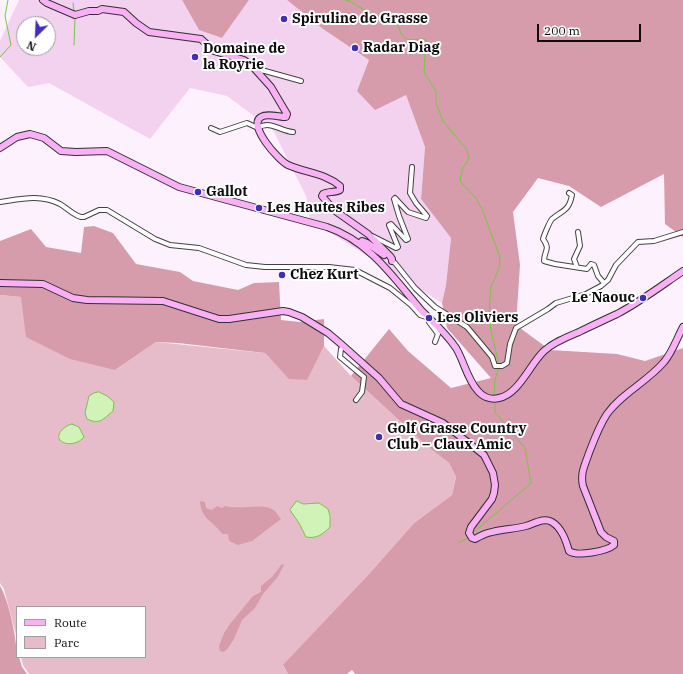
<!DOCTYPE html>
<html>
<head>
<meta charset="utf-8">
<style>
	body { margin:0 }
	#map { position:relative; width:683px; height:674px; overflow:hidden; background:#fef1fe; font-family:"IBM Plex Serif",serif }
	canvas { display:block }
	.legend { position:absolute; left:16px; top:606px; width:130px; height:52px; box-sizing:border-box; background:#fff; border:1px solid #9f9f9f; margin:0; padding:5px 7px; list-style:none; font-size:12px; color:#0e0e0e }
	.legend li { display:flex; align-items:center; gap:8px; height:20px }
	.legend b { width:20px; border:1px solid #9f9f9f }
	.north { position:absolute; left:16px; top:16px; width:40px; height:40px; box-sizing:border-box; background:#fff; border:1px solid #9f9f9f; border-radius:50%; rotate:204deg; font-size:11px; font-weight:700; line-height:16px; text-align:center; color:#0e0e0e }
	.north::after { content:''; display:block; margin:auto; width:14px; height:18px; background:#422db8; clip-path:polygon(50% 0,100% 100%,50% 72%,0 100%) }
	.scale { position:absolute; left:537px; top:24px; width:104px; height:18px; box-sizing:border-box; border:2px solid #0e0e0e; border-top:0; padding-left:5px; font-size:12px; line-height:14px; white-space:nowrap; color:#0e0e0e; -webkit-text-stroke:3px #fff; paint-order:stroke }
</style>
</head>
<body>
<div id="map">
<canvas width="683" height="674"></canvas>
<ul class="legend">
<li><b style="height:5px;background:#fab0f4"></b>Route</li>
<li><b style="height:11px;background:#e7bcca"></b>Parc</li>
</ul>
<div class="north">N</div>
<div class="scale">200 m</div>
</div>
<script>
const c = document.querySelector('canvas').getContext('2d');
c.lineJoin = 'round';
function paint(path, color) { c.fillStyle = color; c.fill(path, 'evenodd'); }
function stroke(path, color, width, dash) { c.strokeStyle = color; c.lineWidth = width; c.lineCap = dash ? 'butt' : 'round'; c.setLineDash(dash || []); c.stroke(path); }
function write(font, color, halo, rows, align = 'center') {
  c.font = font + ' "IBM Plex Serif",serif'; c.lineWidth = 4; c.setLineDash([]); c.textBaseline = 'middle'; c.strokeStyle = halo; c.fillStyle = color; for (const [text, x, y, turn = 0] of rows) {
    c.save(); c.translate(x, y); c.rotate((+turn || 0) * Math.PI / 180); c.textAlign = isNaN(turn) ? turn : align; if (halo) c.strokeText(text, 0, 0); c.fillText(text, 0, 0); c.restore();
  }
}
paint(new Path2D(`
	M19,0H182L199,30L222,38L249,0H287L323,29L369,60L357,91L406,95L425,147L421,199L451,238L446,285L442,303L310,220L306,196L273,130L227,96L190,88L150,139L49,83L28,87L0,57V41ZM24,24H48V48H24Z`), '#f3d2ef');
paint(new Path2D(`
	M0,295L21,297L115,370L156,342L265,353L289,378L306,380L324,346L351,376L428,447L449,463L456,477L452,495L414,523L369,574L283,666L288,674H29L23,665L21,657H145V607H17V639L4,589L0,583Z`), '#e7bcca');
paint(new Path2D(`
	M182,0H249L222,38L199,30Z
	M287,0H683V237L665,224L664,174L601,207L569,186L538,178L513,212L520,265L516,325L550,350L617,354L645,361L683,348V674H355L352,670L347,674H288L283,665L369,574L414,523L452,495L456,477L449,463L428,447L351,376L389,329L408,351L451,388L491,378L447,328L442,303L446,285L451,238L421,199L425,147L406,95L375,110L357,91L369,60L323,29Z
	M94,226L113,233L136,264L180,272L193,281L238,290L254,283L279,282L281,320L300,322L324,319V346L307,380L289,379L265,353L178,343L156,342L115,370L70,359L26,337L21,297L0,295V241L31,229L46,247L81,253L84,227Z
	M200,501L205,502L206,508L212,510L217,506L222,508L225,506C239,510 261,503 272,509C276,511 278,516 281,519L252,541L238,545L229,541L228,534H222C213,520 201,520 200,501Z
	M282,564L284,565L277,578L263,594L255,608L242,620L234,639L228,648L224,652L220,651L219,646L224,633L230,624L253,596L261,592V586L272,577Z
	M0,586C9,600 17,641 17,657H19L22,667L27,674H0Z`), '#d79cab');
const water = new Path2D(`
	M99,392L107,396L114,402L113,411C103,419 100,425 87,419L85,413L89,396L94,393Z
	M72,424L79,427L84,437C80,443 66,447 60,440C55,434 66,425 72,424Z
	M297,501L303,504L319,503L328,509L330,516V527C323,534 317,539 306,537L299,523L290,510Z`);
paint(water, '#d1f3b8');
stroke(water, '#78c643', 1);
stroke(new Path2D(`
	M345,0L350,1L371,14L395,18C404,38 399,41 424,39L429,43L425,55L424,72L436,91V103L443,121L467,150L469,158L462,170L460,181L475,197L482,209L500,257L499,268L491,287L489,312L491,331L499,364
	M73,3L74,11
	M74,45L75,18
	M0,57L11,45L5,16L8,0
	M494,394L495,380L499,367
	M473,533L531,483L525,448L495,412V402
	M458,543L468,538`), '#78c643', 1);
const street = new Path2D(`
	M256,70L265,71L301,81
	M211,128L220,132L247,123L258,128C270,120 280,131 293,132
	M569,193L572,195C569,211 563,210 552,219C550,221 544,235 543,239C551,250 544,250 544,261L555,264L587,269L591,264L594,265L598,276L604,283
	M0,202C21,199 40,194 60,204C67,208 73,215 81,217H84L99,210H107L155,239L170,245L199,248L246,265L265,267H329L355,270L390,288L411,305L420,315L429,318V322L438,334L435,342
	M372,236L396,248L398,247L389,225L391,224L406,240L408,239L399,216L394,199L395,198L408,212L426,218L427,216L416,203L410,193L412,167
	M392,261L395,263L415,288L435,307L467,327L492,357L495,366H502L507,363L510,344L516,328L548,309L556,303L586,294L601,286L608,280L616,265L638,242L654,241L683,232
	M577,267L574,259L580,246L578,232
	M343,346L341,349L340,357L364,377L362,392L356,400`);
const secondary = new Path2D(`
	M43,0L47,3L75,15L89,11H98L102,9L124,12L136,23L149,32L201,39L214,51L244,60L253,67L271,87L287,114L286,117C279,117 267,113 261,117C247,125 279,161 288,165C306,173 325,173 340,186V190C335,193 328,191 323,194L322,196L334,210L368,234L390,256L392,259V261
	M0,148L17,137L30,134L44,138L61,151L76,152L107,151L179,187L327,227C369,241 394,278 421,310C433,322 446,333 456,348C464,361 467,379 478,391C483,397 491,400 499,398C519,394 530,364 544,351C554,342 567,337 579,332C591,326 604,320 617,314C640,302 661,286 683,271
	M360,243L362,241L367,243L384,255
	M0,283L43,284L73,298L87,300L163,301L219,319H229L283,311L289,312L302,317L328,333L341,344L379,378L401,404L443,423L484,455L493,473L495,485L494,493L492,499L471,527L469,533L472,538L475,539C480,536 486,533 492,532C503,529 515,529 526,526C534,524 543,517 552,522C562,528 566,541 569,551C577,557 607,551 614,545V541L606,537L601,532L583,486C580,473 585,465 589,453C594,440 599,426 607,414C622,393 647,382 664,362C672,353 677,338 683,327`);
stroke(street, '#414141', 6);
stroke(secondary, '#303030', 8);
stroke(street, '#fff', 4);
stroke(secondary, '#fab0f4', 6);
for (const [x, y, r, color] of [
	[284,19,4,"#422db8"],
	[355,48,4,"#422db8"],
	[195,57,4,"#422db8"],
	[198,192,4,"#422db8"],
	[259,208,4,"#422db8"],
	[282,275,4,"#422db8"],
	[643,298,4,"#422db8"],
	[429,318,4,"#422db8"],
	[379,437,4,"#422db8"]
]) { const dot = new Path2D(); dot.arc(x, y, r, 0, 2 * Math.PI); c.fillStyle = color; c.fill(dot); stroke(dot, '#fff', 1.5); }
write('bold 14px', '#0e0e0e', '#fff', [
	["Spiruline de Grasse",292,19],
	["Radar Diag",363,48],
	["Domaine de",203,49],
	["la Royrie",203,65],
	["Gallot",206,192],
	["Les Hautes Ribes",267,208],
	["Chez Kurt",290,275],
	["Le Naouc",635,298,"right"],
	["Les Oliviers",437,318],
	["Golf Grasse Country",387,429],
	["Club – Claux Amic",387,445]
], 'left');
</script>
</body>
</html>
